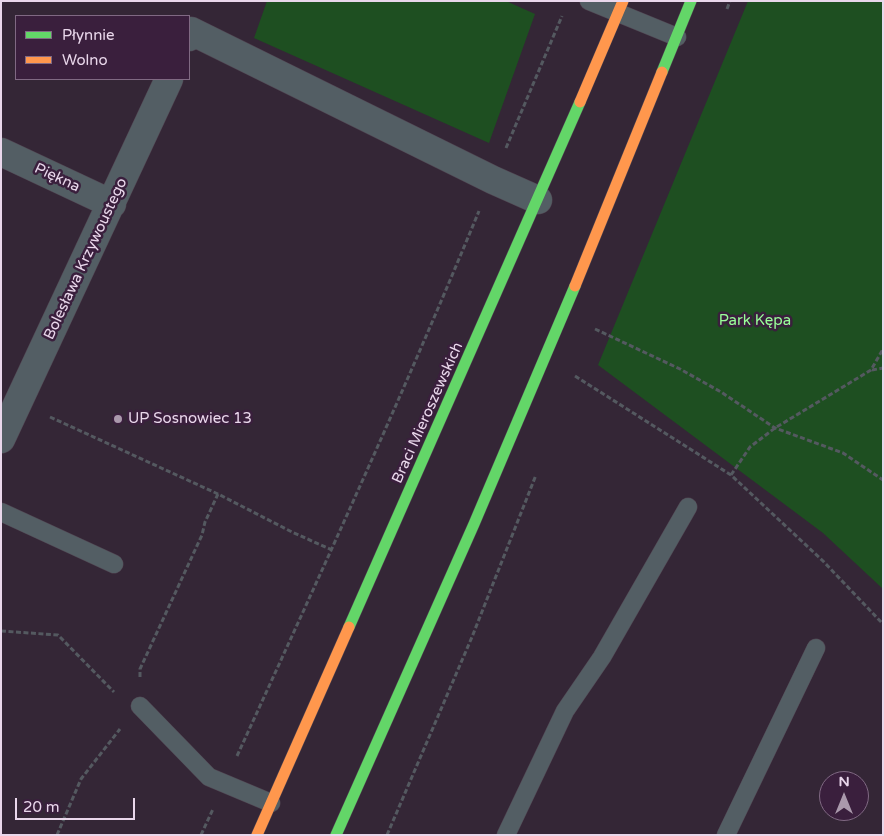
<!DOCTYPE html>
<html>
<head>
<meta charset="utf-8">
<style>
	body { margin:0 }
	#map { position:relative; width:884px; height:836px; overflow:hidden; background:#342636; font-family:"Varela Round",sans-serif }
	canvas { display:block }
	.frame { position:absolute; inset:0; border:2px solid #e9d7eb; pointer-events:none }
	.legend { position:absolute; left:15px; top:15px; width:175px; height:65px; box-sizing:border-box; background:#3a1f3d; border:1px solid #806983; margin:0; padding:6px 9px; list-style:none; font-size:15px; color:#e9d7eb }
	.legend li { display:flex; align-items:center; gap:10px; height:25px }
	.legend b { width:25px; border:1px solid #806983 }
	.north { position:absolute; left:819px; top:771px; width:50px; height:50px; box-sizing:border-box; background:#3a1f3d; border:1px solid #806983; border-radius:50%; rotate:0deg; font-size:14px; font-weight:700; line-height:20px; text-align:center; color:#e9d7eb }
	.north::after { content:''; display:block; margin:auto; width:18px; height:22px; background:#aa99ac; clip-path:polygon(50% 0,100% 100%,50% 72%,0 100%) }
	.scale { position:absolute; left:15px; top:798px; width:120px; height:22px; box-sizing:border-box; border:2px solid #e9d7eb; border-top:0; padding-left:6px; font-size:15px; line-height:18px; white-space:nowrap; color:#e9d7eb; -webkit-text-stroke:4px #3a1f3d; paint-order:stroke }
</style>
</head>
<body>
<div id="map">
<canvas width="884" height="836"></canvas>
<div class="frame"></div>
<ul class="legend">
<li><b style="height:6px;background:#63d668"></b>Płynnie</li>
<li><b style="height:6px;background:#ff974d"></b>Wolno</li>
</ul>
<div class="north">N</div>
<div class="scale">20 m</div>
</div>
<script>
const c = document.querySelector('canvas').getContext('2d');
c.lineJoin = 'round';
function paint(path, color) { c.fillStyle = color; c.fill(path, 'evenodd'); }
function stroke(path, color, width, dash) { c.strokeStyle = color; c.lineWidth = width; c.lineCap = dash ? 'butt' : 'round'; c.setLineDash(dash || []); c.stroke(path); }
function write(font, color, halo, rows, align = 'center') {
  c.font = font + ' "Varela Round",sans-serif'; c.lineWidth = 5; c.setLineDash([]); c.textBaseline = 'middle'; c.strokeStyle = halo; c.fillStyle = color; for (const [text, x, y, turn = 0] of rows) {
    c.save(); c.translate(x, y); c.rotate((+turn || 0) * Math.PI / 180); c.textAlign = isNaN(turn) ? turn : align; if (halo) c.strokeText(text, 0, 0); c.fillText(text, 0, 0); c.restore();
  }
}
paint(new Path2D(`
	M267,1H506L535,14L489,143L254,38Z
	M748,1H883V589L823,533L598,365Z`), '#1e4f21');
const lane = new Path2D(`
	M589,1L677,37
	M1,512L114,564
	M140,706L209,777L271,803
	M506,835L565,711L602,657L688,507
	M726,835L816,648`);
const street = new Path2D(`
	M189,37L191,31L493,180L538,200
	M1,152L112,204
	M1,439L169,79`);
const fast = new Path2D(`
	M662,72L691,1
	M349,627L580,102
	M336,835L474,524L575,286`);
const slow = new Path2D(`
	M580,102L623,1
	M575,286L662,72
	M257,835L349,627`);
stroke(lane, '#504451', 19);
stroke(street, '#504451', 29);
stroke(fast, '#504451', 12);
stroke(slow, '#504451', 12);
stroke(new Path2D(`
	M727,9L730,1
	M506,148L562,16
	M595,329L680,369L721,392L775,428L843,453L883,480
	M872,370L883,368
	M575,376L731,475L823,561L883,624
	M50,417L218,494
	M731,475L750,447L775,428L871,370L883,349
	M1,631L58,635L114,692
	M140,677V669L202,535L205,522L218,494L292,532L332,550
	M237,756C320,575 403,395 479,211
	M57,835L81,779L120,729
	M201,835L213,809
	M387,835L472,637L536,475`), '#545960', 3, [5, 2.5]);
stroke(lane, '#535e64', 18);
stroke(street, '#535e64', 28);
stroke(fast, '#63d668', 11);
stroke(slow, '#ff974d', 11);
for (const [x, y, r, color] of [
	[118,419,5,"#aa99ac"]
]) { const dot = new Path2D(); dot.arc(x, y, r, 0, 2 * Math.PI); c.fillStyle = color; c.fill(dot); stroke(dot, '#3a1f3d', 2); }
write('15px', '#e9d7eb', '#3a1f3d', [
	["Piękna",57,178,25],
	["Bolesława Krzywoustego",86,259,-65],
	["Braci Mieroszewskich",428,413,-66]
]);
write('15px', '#9f9', '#3a1f3d', [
	["Park Kępa",755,321]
]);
write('15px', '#e9d7eb', '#3a1f3d', [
	["UP Sosnowiec 13",128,419]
], 'left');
</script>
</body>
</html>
